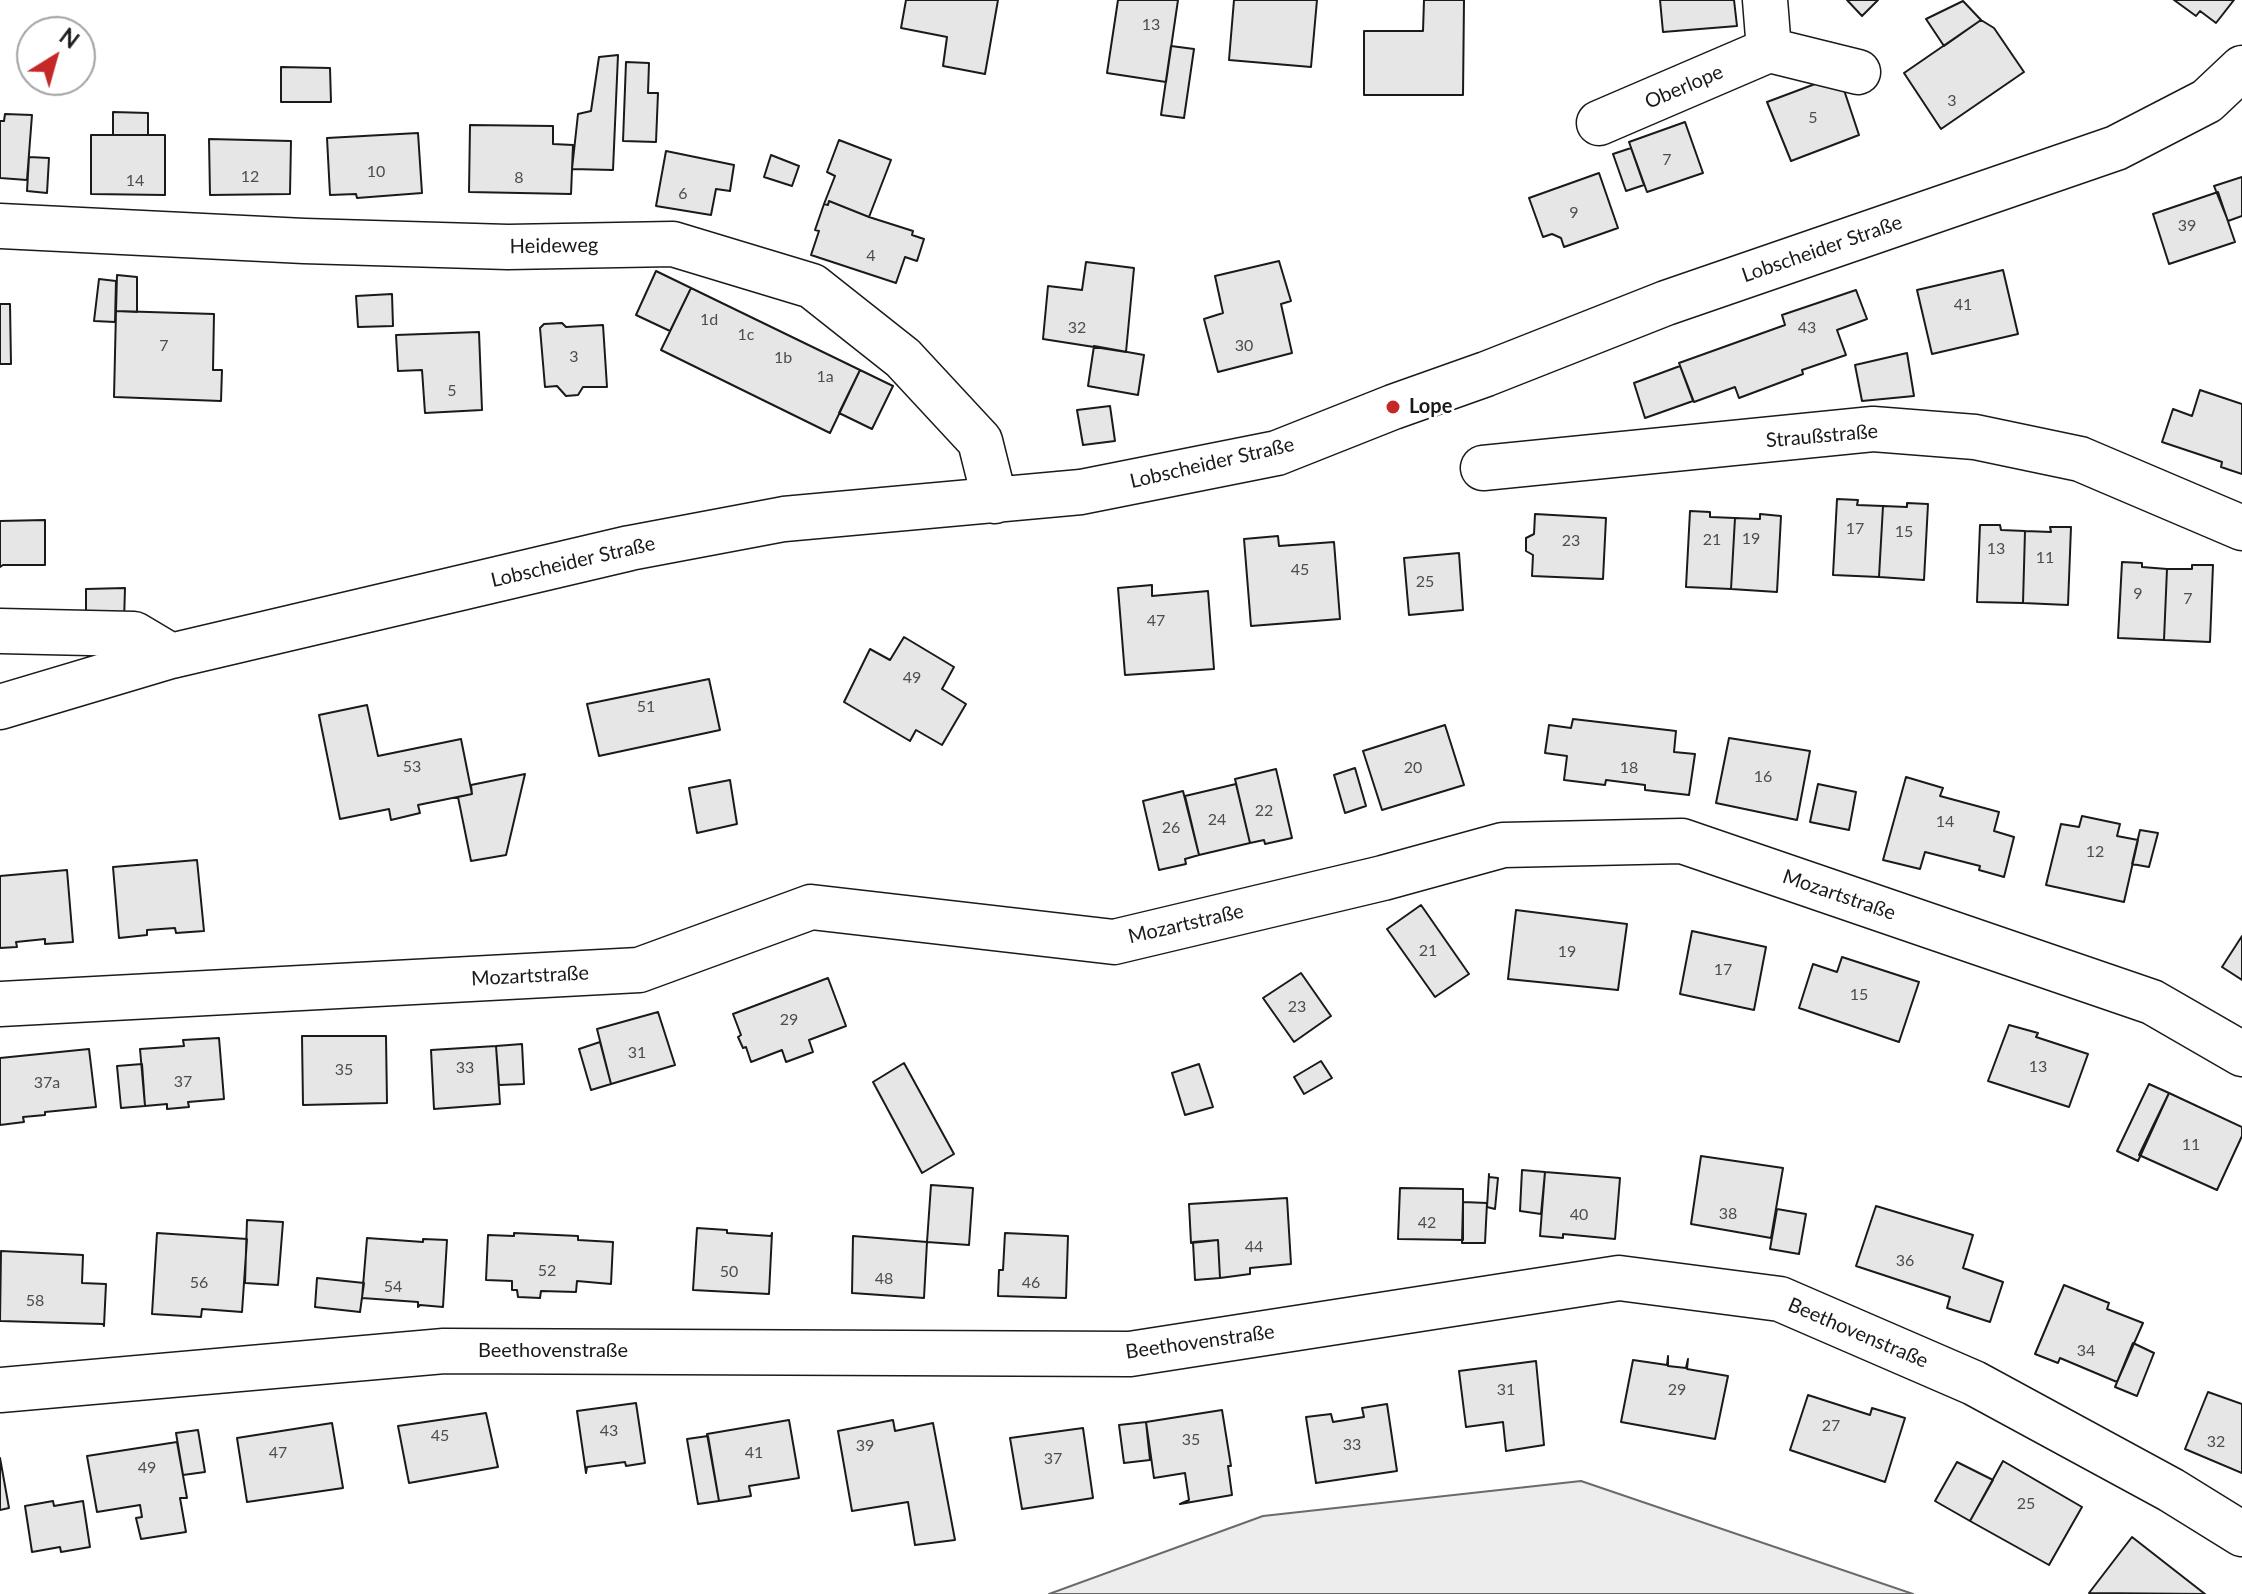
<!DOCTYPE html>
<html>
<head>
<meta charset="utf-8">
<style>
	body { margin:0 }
	#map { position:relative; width:2242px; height:1594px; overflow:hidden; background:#fff; font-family:Lato,sans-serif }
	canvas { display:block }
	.north { position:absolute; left:16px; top:16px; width:80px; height:80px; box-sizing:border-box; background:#fff; border:2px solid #a3a3a3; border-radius:50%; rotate:37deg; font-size:22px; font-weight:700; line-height:32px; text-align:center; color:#1a1a1a }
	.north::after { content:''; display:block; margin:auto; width:28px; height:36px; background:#c62828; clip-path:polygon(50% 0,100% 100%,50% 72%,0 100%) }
</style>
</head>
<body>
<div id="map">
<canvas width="2242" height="1594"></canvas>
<div class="north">N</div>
</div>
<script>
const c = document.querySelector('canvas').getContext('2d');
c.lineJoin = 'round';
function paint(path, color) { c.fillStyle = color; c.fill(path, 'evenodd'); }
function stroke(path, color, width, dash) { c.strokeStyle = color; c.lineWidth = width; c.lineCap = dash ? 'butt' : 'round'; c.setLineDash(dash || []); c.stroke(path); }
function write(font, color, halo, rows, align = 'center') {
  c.font = font + ' Lato,sans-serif'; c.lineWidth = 6; c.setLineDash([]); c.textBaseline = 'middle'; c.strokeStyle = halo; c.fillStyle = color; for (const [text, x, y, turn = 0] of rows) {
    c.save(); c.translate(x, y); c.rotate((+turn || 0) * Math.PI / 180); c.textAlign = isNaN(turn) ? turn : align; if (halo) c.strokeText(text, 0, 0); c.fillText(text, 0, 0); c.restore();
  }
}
const built = new Path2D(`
	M1581,1481L1913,1594H1049L1263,1516Z`);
paint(built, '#ededed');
stroke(built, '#6a6a6a', 2);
const building = new Path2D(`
	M906,0H998L985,74L943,66L947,37L901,28Z
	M1118,0H1178L1166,82L1107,73Z
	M1234,0H1317L1311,67L1229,60Z
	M1424,0H1464L1463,95H1364V31H1423Z
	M1660,0H1734L1737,26L1663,32Z
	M1847,0H1878L1862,16Z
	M2174,0H2234L2216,23L2200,11L2196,16Z
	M1963,1L1981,20L1944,46L1926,19Z
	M1981,20L1994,28L2024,72L1941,129L1904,73Z
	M1171,46L1194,49L1184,118L1161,115Z
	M618,55L613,170L572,169L578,114L591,111L599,57Z
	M626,62L649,63L648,93H658L656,142L623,141Z
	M281,67L330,68L331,102H281Z
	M1839,75L1859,135L1791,161L1767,102Z
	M113,112L148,113V135H113Z
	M5,114L32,115L27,180L0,178V121H4Z
	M1685,122L1703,173L1647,192L1629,142Z
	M470,125L553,126V144L573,145L571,194L469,192Z
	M418,133L422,193L357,198L356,194L330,195L327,138Z
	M91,135H165V195L91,194Z
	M209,139L291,141L290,194L210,195Z
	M839,140L891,160L869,217L829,201L828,205L824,204L835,176L827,172Z
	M1631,148L1644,185L1626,191L1613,154Z
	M666,151L734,165L730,191L716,189L711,215L656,206Z
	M771,155L799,166L792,186L764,177Z
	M29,157L49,158L47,193L27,191Z
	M1599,173L1618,228L1564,247L1561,238L1552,234L1543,237L1529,198Z
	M2242,177V216L2228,221L2214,186Z
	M2218,192L2235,242L2169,264L2153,214Z
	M829,201L869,217L913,231L912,235L924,239L917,261L905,257L896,283L811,255L819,231L815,230L824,204L828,205Z
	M1279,261L1291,301L1281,304L1292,353L1218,372L1204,319L1223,313L1215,276Z
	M1086,262L1134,268L1126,352L1043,339L1048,286L1082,290Z
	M2003,270L2018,334L1932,354L1917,290Z
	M656,271L691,288L670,331L636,315Z
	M117,275L137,277V312L116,311Z
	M99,279L116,281L115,322L94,321Z
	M691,288L860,370L830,433L661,350Z
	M1856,290L1867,319L1837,330L1846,355L1802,370L1803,374L1739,398L1735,387L1694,402L1679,363L1785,325L1782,315Z
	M392,294L393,326L358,327L356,296Z
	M0,304H10L11,364H0Z
	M116,311L214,314L213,370H222L221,401L114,397Z
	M562,323L566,327L603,325L607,387H583L578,395L566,396L557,386L545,387L540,328L544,324Z
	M479,332L482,410L425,413L422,370L398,371L396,335Z
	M1094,346L1144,355L1138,395L1088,386Z
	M1907,353L1914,396L1862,401L1855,365Z
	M1680,366L1693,401L1645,418L1634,383Z
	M860,370L893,386L872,429L839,413Z
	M2200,390L2242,404V474L2221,467L2222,462L2162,442L2173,409L2192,416Z
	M1110,406L1115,441L1083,445L1077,410Z
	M1837,499L1858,500L1857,505L1883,506L1879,577L1833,575Z
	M1907,503L1928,504L1924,580L1879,577L1883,506L1907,507Z
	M1690,511L1710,512V517L1735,518L1731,589L1686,587Z
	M1535,514L1606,518L1603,579L1532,576L1533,555L1526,551V538L1534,534Z
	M1760,514L1781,516L1777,592L1731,589L1735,518L1760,519Z
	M45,520V565H3L0,567V521Z
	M1980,525H2000L2001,530L2025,531L2023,603L1977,602Z
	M2050,527H2071L2068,605L2023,603L2025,531L2051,532Z
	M1278,536L1279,546L1334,542L1340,619L1251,626L1244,539Z
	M1459,553L1463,610L1409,615L1404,558Z
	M2122,562L2142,563V567L2167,569L2164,640L2118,638Z
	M2192,565H2213L2210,642L2164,640L2167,569H2192Z
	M1152,585V596L1208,591L1214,669L1125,675L1118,588Z
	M125,588L124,622L86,623V589Z
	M904,637L954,667L942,689L966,704L942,745L916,730L910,741L844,702L870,649L890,660Z
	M709,679L720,730L599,756L587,704Z
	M367,705L378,756L461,739L472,794L418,805L420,813L391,820L389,809L340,819L319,715Z
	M1573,719L1676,731L1674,752L1695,754L1689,795L1645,790V785L1606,780L1605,785L1564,780L1567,756L1545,753L1549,725L1571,728Z
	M1445,725L1464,785L1382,810L1363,751Z
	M1729,738L1810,751L1797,820L1716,803Z
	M1355,768L1366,806L1345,813L1334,775Z
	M1276,769L1292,838L1265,844L1264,840L1250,843L1235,779Z
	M525,774L506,855L471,861L458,797L472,794L471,785Z
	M1906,777L1943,788L1940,796L1999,812L1994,831L2014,837L2004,877L1979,870L1980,866L1925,852L1920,869L1883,860Z
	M730,780L737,824L697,833L689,788Z
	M1236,784L1250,843L1199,855L1185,796Z
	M1818,784L1856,792L1849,830L1810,822Z
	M1183,791L1199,855L1185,859L1186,864L1159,870L1143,801Z
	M2082,816L2120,824L2117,836L2138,840L2124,902L2046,885L2061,824L2079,827Z
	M2140,830L2158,833L2149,867L2132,864Z
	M197,860L204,931L176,933L175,928L147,930V935L119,938L113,867Z
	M67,870L73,942L45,944V939L16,942L17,947L0,948V876Z
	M1421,905L1469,974L1435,997L1387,929Z
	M1516,910L1627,924L1618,990L1508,979Z
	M1692,931L1766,947L1754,1010L1680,994Z
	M2242,936V980L2222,967Z
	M1842,957L1919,982L1899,1042L1799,1008L1813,964L1837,972Z
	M1301,973L1331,1016L1294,1042L1263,998Z
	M828,978L846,1026L809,1040L813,1052L786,1062L782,1050L751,1062L746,1047L743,1048L738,1037L741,1035L733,1014Z
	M658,1012L675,1065L611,1084L597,1029Z
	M2009,1025L2038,1033L2036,1037L2088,1054L2069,1107L1988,1081Z
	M302,1036H386L387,1103L303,1105Z
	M219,1038L224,1099L188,1102L189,1107L167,1109V1104L145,1106L140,1049L184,1046L183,1040Z
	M600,1042L611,1084L591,1090L579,1049Z
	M522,1044L524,1084L499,1085L496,1046Z
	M496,1046L500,1104L434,1109L431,1050Z
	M89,1049L96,1107L45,1112V1115L23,1117L24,1122L0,1125V1058Z
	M1321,1061L1332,1078L1304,1094L1294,1077Z
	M904,1063L954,1154L922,1173L873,1082Z
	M142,1064L145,1106L121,1108L117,1066Z
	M1199,1064L1213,1107L1185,1115L1172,1073Z
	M2149,1084L2169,1093L2138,1161L2117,1151Z
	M2169,1093L2242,1127V1136L2217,1190L2139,1155Z
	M1701,1156L1783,1168L1771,1238L1691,1224Z
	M1522,1170L1545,1172L1541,1214L1520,1211Z
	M1545,1172L1620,1178L1615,1239L1563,1234V1238L1540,1236Z
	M1489,1174V1177L1498,1178L1495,1209L1487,1207Z
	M931,1185L973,1188L969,1245L927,1242Z
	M1400,1188L1463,1189V1240L1398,1239Z
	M1287,1198L1291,1264L1250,1268V1274L1220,1278L1218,1240L1191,1243L1189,1204Z
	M1463,1202L1487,1203L1485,1243H1462Z
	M1876,1206L1973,1235L1963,1268L2003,1282L1990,1322L1947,1308L1950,1297L1856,1266Z
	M1777,1209L1806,1214L1799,1254L1770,1249Z
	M247,1220L283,1222L278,1285L245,1283Z
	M697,1228L727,1230V1233L771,1236L772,1233L769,1294L693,1290Z
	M157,1233L247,1239L242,1312L202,1309L201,1317L152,1314Z
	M514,1233L578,1236V1240L613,1242L611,1284L577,1281L576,1292L541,1291L540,1298L518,1297L517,1290H512V1281L486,1280L488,1235L514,1236Z
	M1005,1233L1068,1236L1066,1298L998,1296L999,1270H1003Z
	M853,1236L927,1242L924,1298L852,1293Z
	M367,1238L423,1242V1239L447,1240L443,1307L420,1305L418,1307V1302L362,1298Z
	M1218,1240L1220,1278L1195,1280L1193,1242Z
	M1,1251L83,1255L82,1283L106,1284L104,1326L103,1324L0,1321Z
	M317,1278L364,1283L360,1312L315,1307Z
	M2064,1285L2109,1303L2107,1309L2143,1323L2117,1382L2060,1358L2058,1363L2035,1354Z
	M2133,1343L2154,1353L2137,1396L2115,1387Z
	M1668,1356V1366L1686,1368L1688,1359L1687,1369L1728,1376L1715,1439L1621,1422L1633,1360L1667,1365Z
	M1536,1361L1544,1445L1506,1451L1503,1422L1466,1427L1459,1371Z
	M2208,1392L2242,1404V1473L2185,1449Z
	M1808,1395L1870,1415L1872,1408L1905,1418L1885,1482L1790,1450Z
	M636,1403L645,1463L626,1466L625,1462L587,1467L586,1473L577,1411Z
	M1387,1404L1397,1471L1316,1483L1306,1417L1331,1414L1333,1422L1364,1417L1362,1408Z
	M1222,1410L1231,1466H1228L1232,1495L1180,1504L1189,1500L1185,1473L1154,1478L1146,1422Z
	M486,1413L498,1467L409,1483L398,1426Z
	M789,1420L799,1478L749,1486L751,1496L719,1501L707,1434Z
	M893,1420L895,1431L933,1423L955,1540L915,1545L908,1502L852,1511L838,1431Z
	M1146,1422L1150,1460L1124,1463L1119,1425Z
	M332,1423L343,1488L247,1502L237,1438Z
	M1083,1428L1093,1498L1022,1509L1010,1438Z
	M198,1430L205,1472L183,1475L176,1433Z
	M708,1436L719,1501L698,1504L687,1439Z
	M177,1442L187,1498H180L186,1532L141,1539L136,1518L142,1517L140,1505L97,1512L87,1456Z
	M0,1458L9,1508L0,1510Z
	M2003,1461L2082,1507L2049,1565L1970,1521Z
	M1957,1462L1993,1480L1970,1521L1935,1501Z
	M53,1501L54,1506L83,1501L90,1547L61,1552L60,1547L32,1552L25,1506Z
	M2132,1537L2205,1594L2089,1593Z`);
paint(building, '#e6e6e6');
stroke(building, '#1a1a1a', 2);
const minor = new Path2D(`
	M1765,0L1769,50L1858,72
	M1599,123L1769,50
	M0,226L304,241L508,247L673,244L812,286L903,358L980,441L995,501
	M1483,468L1873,429L1975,437L2080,459L2242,528
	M0,631L134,634L171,656
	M0,707L171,656L630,548L784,519L1081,492L1277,453L1393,407L1486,374L1666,303L2116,148L2207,101L2242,68
	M0,1004L639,970L811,907L1114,942L1383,878L1503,845L1682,841L2152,1002L2242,1054
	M0,1390L444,1351L1130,1354L1619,1278L1780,1299L1974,1383L2171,1490L2242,1534`);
stroke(minor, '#1a1a1a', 47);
stroke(minor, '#fff', 44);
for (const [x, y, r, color] of [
	[1393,407,8,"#c62828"]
]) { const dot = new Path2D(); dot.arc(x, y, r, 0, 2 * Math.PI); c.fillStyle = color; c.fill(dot); stroke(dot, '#fff', 3); }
write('16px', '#4d4d4d', null, [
	["13",1151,25],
	["3",1952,101],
	["5",1813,118],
	["7",1667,160],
	["10",376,172],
	["12",250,177],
	["8",519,178],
	["14",135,181],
	["6",683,194],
	["9",1574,213],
	["39",2187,226],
	["4",871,256],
	["41",1963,305],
	["1d",709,320],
	["32",1077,328],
	["43",1807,328],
	["1c",746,335],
	["7",164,346],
	["30",1244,346],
	["3",574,357],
	["1b",783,358],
	["1a",825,377],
	["5",452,391],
	["17",1855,529],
	["15",1904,532],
	["19",1751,539],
	["21",1712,540],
	["23",1571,541],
	["13",1996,549],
	["11",2045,558],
	["45",1300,570],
	["25",1425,582],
	["9",2138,594],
	["7",2188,599],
	["47",1156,621],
	["49",912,678],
	["51",646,707],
	["53",412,767],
	["20",1413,768],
	["18",1629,768],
	["16",1763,777],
	["22",1264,811],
	["24",1217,820],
	["14",1945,822],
	["26",1171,828],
	["12",2095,852],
	["21",1428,951],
	["19",1567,952],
	["17",1723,970],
	["15",1859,995],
	["23",1297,1007],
	["29",789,1020],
	["31",637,1053],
	["13",2038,1067],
	["33",465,1068],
	["35",344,1070],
	["37",183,1082],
	["37a",47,1083],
	["11",2191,1145],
	["38",1728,1214],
	["40",1579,1215],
	["42",1427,1223],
	["44",1254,1247],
	["36",1905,1261],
	["52",547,1271],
	["50",729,1272],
	["48",884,1279],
	["56",199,1283],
	["46",1031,1283],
	["54",393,1287],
	["58",35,1301],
	["34",2086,1351],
	["31",1506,1390],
	["29",1677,1390],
	["27",1831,1426],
	["43",609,1431],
	["45",440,1436],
	["35",1191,1440],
	["32",2216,1442],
	["33",1352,1445],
	["39",865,1446],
	["47",278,1453],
	["41",754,1453],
	["37",1053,1459],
	["49",147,1468],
	["25",2026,1504]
]);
write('20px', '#1a1a1a', '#fff', [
	["Oberlope",1684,87,-23],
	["Heideweg",554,246,-1],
	["Lobscheider Straße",1822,249,-19],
	["Straußstraße",1822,436,-5],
	["Lobscheider Straße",1212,463,-13],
	["Lobscheider Straße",573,562,-13],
	["Mozartstraße",1839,895,19],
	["Mozartstraße",1186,924,-13],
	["Mozartstraße",530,976,-3],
	["Beethovenstraße",1858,1333,23],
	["Beethovenstraße",1200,1342,-8],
	["Beethovenstraße",553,1351]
]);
write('bold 20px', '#1a1a1a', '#fff', [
	["Lope",1409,407]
], 'left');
</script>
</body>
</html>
